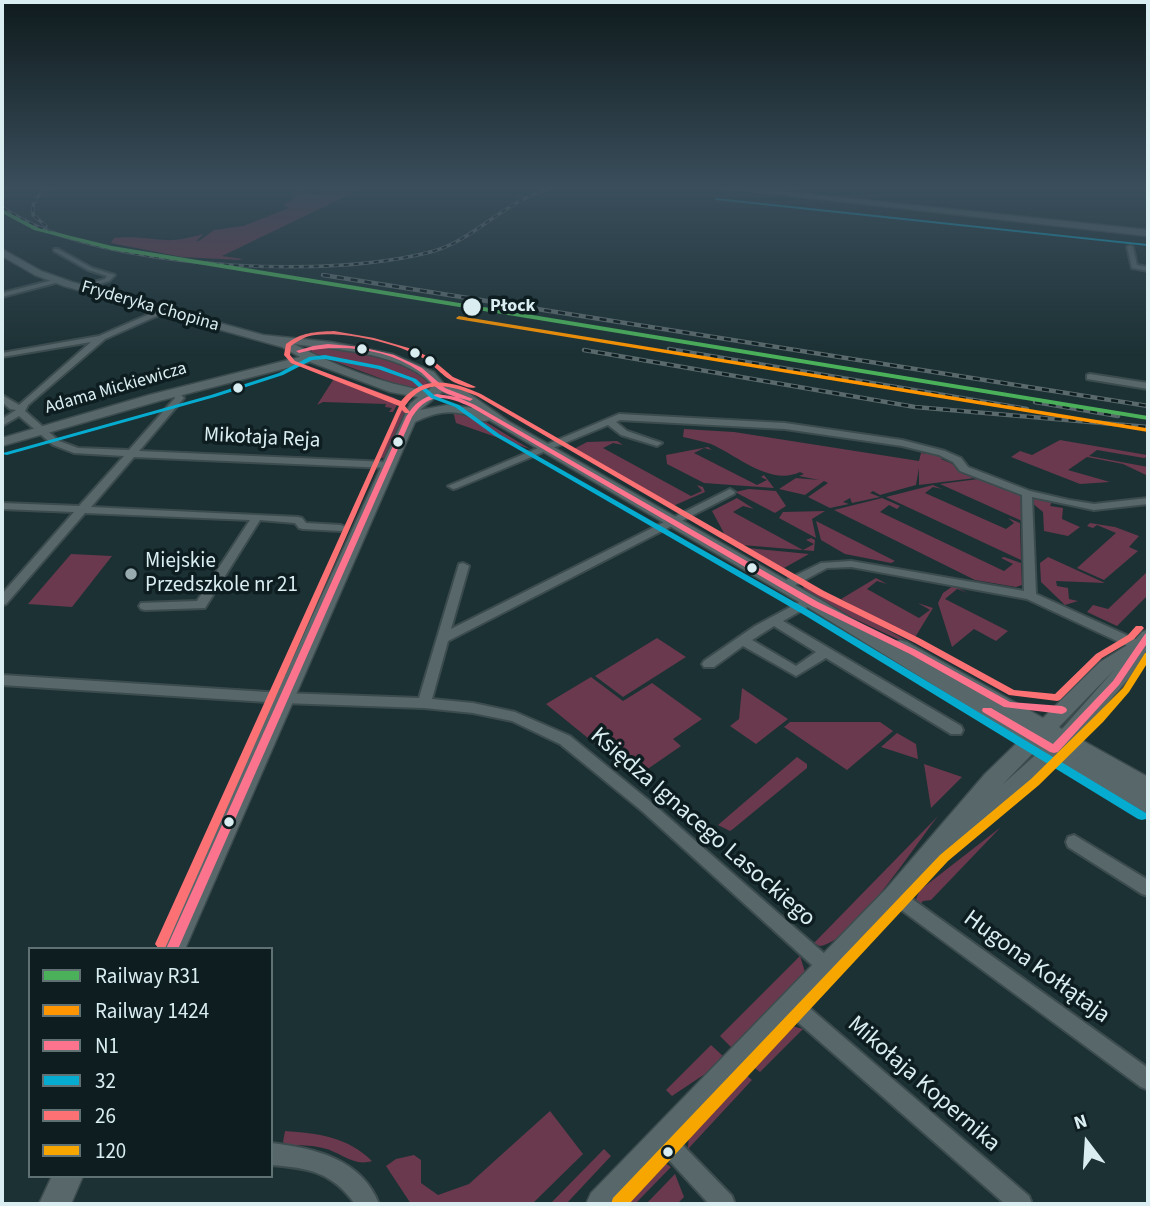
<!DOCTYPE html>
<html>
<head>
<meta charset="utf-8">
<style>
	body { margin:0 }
	#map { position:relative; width:1150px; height:1206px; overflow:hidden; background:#1c3134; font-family:"Source Sans 3",sans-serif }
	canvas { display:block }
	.frame { position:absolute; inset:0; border:4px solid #daeef1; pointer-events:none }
	.legend { position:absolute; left:28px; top:947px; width:245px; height:231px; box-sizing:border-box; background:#0e1d20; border:2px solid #607174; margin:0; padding:9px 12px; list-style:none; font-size:21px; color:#daeef1 }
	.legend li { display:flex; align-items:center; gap:14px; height:35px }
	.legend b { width:35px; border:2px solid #607174 }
	.north { position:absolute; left:1052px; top:1108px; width:70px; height:70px; -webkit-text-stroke:5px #0e1d20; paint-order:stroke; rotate:343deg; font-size:19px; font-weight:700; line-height:28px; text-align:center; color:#daeef1 }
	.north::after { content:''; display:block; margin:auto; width:24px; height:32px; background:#daeef1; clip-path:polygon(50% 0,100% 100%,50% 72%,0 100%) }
</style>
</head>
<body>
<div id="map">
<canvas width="1150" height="1206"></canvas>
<div class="frame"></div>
<ul class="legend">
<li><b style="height:9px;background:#4ab15a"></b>Railway R31</li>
<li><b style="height:9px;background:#ff9500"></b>Railway 1424</li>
<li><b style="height:9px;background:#fc738d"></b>N1</li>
<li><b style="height:9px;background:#06acd0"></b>32</li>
<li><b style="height:9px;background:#fc7174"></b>26</li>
<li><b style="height:9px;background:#f7a600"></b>120</li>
</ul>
<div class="north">N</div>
</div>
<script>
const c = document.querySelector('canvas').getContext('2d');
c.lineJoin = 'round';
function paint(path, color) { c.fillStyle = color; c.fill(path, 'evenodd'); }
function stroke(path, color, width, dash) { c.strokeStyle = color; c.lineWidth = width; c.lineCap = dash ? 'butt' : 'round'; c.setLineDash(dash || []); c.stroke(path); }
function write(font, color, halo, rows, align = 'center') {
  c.font = font + ' "Source Sans 3",sans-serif'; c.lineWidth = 7; c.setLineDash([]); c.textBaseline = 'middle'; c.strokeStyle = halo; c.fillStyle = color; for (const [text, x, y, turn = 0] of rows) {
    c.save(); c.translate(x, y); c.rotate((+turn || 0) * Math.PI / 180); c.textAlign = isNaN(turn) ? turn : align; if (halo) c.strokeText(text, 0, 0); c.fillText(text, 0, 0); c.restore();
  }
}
paint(new Path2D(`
	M330,187H365L222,256L243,259L239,260L182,257L111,243L114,238C132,236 148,239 165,240C179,241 191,237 204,234L196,241H199L214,230L243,226L289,208L283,205L297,196L290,195L298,190L315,195Z
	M324,346C354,351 413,361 432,387L420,393L312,353V349Z
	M308,366L287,370L308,366L395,398L398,403L393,412H389L392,408L385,407L386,404L323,402L317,405L335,377Z
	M400,408H407L388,456L374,461Z
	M453,411L476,416L530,449L456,423Z
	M684,429L734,432L919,461L921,453L945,456L941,459L983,477L919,485V468L916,485L880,495L873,491L870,493L880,497L852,503L850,498L843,502L849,504L830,508L808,497L828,483L824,481L805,495L779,489L796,478L819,480L799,476L804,474L800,472C770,486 738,456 711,444C702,441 692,439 683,437Z
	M1060,440L1147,455L1148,457L1144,458L1097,450L1089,456L1148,467L1146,475L1123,464L1087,457L1068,470L1110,482L1080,484L1011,457L1020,451L1032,455Z
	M617,441L623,445L613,443L603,448L691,496L702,491L697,485L703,487L705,492L673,506L572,450L587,442Z
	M708,447L712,450L704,448L694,453L757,485L767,480L761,477L764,475L774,488L704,483L667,464L666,455Z
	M986,478L1024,494L1022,521L940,484Z
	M933,485L942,489L933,487L925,493L1006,529L1014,523L1008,518L1020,523L1021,560L886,497Z
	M749,489L776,491L786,506L775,513L735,492Z
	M1032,497L1052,501L1050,506L1063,508L1062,519L1080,527L1068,536L1044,531L1043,512L1031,502Z
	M737,498L754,509L743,506L733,512L803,550L814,544L806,540L811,538L815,540L814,551L742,545L725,535L712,511Z
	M882,498L900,506L897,509L889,505L880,512L1004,571L1013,564L1001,558L1004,557L1021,563L1022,585L1016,587L975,580L834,510Z
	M825,511L812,519L816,538L779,518L783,512Z
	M816,521L895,561L891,563L845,554L821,540Z
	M1090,523L1115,527L1139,536L1129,547L1138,551L1104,580L1077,568L1116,533L1097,525L1093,528L1087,526Z
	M747,548L809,554L784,568Z
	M71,554L112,556L72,607L28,604Z
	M1048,557L1105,583L1056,581L1057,586L1068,588L1069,599L1078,601L1065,605L1041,582L1040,563Z
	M1148,571V595L1117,626L1087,612L1093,605L1108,609Z
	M876,578L887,584L877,581L867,589L919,618L930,610L918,603L933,608L914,639L841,599Z
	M802,583L924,650L927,653L853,618L804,589Z
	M953,586L968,593L957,589L945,599L1008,631L996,641L974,629L952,647L938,603L943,593Z
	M657,638L686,657L623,697L595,676Z
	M591,677L623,701L652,683L702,719L673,739L681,746L636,777L546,704Z
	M742,688L788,719L756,744L730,726L739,719Z
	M790,722H880L893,731L847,770L784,727Z
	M897,733L916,744L918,759L881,747Z
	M797,757L807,764V768L733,829L730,831L718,825Z
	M924,764L962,777L931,808Z
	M938,816C916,844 852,943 820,946L814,943Z
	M1001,827L931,900L923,901L919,906L916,899L920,890Z
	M800,956L805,972L732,1048L720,1036Z
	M792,1026L803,1029L760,1072L751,1065Z
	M711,1045L724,1057L711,1070L672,1096L666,1090Z
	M744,1073L752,1080L688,1149L689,1132Z
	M550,1111L583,1154L532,1204H411L386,1166L396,1159L414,1155L421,1160V1183L438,1195L469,1184Z
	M285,1131C317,1133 348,1137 372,1161C353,1167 341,1152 323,1148C311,1145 299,1145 287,1145L283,1142Z
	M604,1149L611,1156L566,1204H550Z
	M665,1163L671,1167L635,1204H624L657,1167Z
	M675,1174L684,1197L677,1204H646Z`), '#6a394d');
const street = new Path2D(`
	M1130,245L1133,247L1137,265L1148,267V271L1132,268L1127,247Z
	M54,249H58L92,268L115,275L109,281L79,290V286L105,279L107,276L88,270L54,251Z
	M57,279L59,280V282L2,297V293Z
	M161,309L168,311L105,339L28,405L25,411L59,441L78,448L129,450L175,398L172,393L176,390L184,398L139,451L388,462L393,465L388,468L134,457L91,507L298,517L302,518L306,523L341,525L347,528L341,531L303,529L299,528L295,523L260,520L205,608L145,610L141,609L139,606L141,603L197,601L250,520L85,513L6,604L2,605V594L74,512L2,509V503L79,506L124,456L74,453L53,445L19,416L2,426V419L16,410L10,409L2,402V395L19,405L91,342L2,357V353L99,336Z
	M1090,374L1148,383V389L1087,379V375Z
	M619,414L785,423L902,440L945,451L961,458L968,467L1030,491L1069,500L1094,504L1148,498V504L1094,510L1032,497L1036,594L1144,643L1145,646L1144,649H1134L1027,599L851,567L827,568L788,589H780L778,586L780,583L821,563L851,561L1024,591L1022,495L960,471L953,462L939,455L902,446L785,429L620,420L616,422L627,431L662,443L657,446L621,435L608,425L457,488L453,489L448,486Z
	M730,489L735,492L734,494L448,641L432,699L473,703L515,712L570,736L652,803L834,962L837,968L834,974L828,976L822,974L642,811L560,744L512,721L473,713L424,708L283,703L2,685V675L283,693L419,698L459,564L463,563L469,566L451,629Z
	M809,597L815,601L813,604L783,621L961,726L963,730L961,734H951L826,658L796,676L743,646L714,667H704L702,664L704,661L755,626ZM774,626L816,652L796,666L752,640Z
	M1074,835L1148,880V896L1142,894L1068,847L1066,842L1068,837Z
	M895,889L901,891L1148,1068V1090L1141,1087L889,901L887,896L889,891Z
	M792,996L799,999L1029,1196L1032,1204H1005L785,1011L783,1005L785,999Z
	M664,1130L671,1133L732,1196L735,1204H709L657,1147L654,1140L657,1133Z
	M271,1143C314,1148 362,1159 379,1204H355C332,1172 309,1168 271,1165Z`);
const secondary = new Path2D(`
	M713,187H739L1148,230V236Z
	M2,249L41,271L72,282L263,335L331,342L392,354L434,372L444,384L467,392L508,421L821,600L892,644L900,640L907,642L1043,718L1100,662L1134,641L1142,632L1148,630V648L1130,677L1078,738L1148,777V814L1056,760C1037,780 977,840 953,844L904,903L623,1204H586L591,1193L886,889L985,774L1021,739L809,608L489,420C480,423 476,418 467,415C449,409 431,414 415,422L185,949H159L410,404L418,397L390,392L310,362L159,401L2,446V438L149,395L300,357L282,347L64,286L35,275L2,256ZM294,344C334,349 406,353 433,386L427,391C381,383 335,366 294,344ZM442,392L459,398L473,408L447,405L420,410ZM1115,669L1062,729L1059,727ZM1037,749L1040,751L1002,785Z
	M52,1176H83L71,1204H39Z`);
stroke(street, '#3c4c4e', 4);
stroke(secondary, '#3c4c4e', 3);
paint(street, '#58676a');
paint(secondary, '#58676a');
const railFar1 = new Path2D(`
	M3,208C15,215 28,223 41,228C140,268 327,279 430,252C462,244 486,221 513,205C525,197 539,193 552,187
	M46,226L33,215C31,201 39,193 51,187
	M323,275L330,276`);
const rail = new Path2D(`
	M323,275L1148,406
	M669,349L1027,409
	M584,350L915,407L1148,427
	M1035,402L1118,416`);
stroke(railFar1, '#5a696b', 3.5);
stroke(rail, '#5a696b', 4.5);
stroke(railFar1, '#0e1d20', 2, [5]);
stroke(rail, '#0e1d20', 2.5, [7]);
paint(new Path2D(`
	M328,344L361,347L394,355L422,368L445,388L473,399L470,401C460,398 448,395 440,390C432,385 427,376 419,371C386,348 338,343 299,353L296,351L313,346Z
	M437,394L457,397L475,405L818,602L916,650L1010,702L1062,706L1066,708L1067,710L1066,712L1062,714L1004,707L910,654L812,606L471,407C446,396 429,391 412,417L178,949H166L406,417C414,404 422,397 437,394Z
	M1148,633V642L1119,685L1058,752L1054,753L1050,752L983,712L982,710L983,708H991L1053,744L1113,681L1145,634Z`), '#fc738d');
paint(new Path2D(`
	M716,198L1147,244L1148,246L715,200Z
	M325,355L381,366L416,379L435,396L459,405L499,434L812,612L1146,813L1148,816L1146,819L1142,820L1138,819L806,616L495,436L455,407L431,398L412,381L378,369L325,359L312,360L283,375L215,397L7,455L2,454L3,453L211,395L279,373L309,357Z`), '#06acd0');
paint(new Path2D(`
	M334,331L374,338L412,349L429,357L453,377L476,387C471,389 467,387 461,385C443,379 437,366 421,357C396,343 344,331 315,335C306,336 299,340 291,346L290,355L295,361L401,401C424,374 452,381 481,394L824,591L921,639L1014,690L1055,694L1096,654L1128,635L1136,626H1142L1144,628L1134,639L1102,658L1060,700L1057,701L1009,695L915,643L818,595L477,396C450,385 424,378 405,406L410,412L409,413H405L402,410L401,412L167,944L165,948L159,949L155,944L399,406L291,363L284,355L286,344C302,332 314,332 334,331Z`), '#fc7174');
paint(new Path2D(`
	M1148,652V662L1129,692L1103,722L1039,785L948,861L629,1204H611L613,1198L940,855L1031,779L1095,716L1123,688L1145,653Z`), '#f7a600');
paint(new Path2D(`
	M2,209L38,228L112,246L1148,416V420L112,250L34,230L2,213Z`), '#4ab15a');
paint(new Path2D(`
	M459,316L1146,428H1148V432L457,319L456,318Z`), '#ff9500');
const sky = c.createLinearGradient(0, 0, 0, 356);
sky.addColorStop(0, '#0f1b1d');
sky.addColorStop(0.53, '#3a4e5c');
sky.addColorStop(1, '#3a4e5c00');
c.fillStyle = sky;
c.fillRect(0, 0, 1150, 356);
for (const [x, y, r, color] of [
	[472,307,10,"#daeef1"],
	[362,349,6,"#daeef1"],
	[415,353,6,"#daeef1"],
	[430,361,6,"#daeef1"],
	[238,388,6,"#daeef1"],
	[398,442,6,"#daeef1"],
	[752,568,6,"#daeef1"],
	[131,574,7,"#98acaf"],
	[229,822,6,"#daeef1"],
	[668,1152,6,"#daeef1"]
]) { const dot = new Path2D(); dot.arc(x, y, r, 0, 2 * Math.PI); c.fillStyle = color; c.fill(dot); stroke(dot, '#0e1d20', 2.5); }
write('18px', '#daeef1', '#0e1d20', [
	["Fryderyka Chopina",150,307,16],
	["Adama Mickiewicza",116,389,-16]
]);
write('bold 18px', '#daeef1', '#0e1d20', [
	["Płock",490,307]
], 'left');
write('21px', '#daeef1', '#0e1d20', [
	["Mikołaja Reja",262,439,3]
]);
write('21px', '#daeef1', '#0e1d20', [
	["Miejskie",145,562],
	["Przedszkole nr 21",145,586]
], 'left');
write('24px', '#daeef1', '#0e1d20', [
	["Księdza Ignacego Lasockiego",702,828,41],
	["Hugona Kołłątaja",1036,968,36],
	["Mikołaja Kopernika",923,1085,41]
]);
</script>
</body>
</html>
